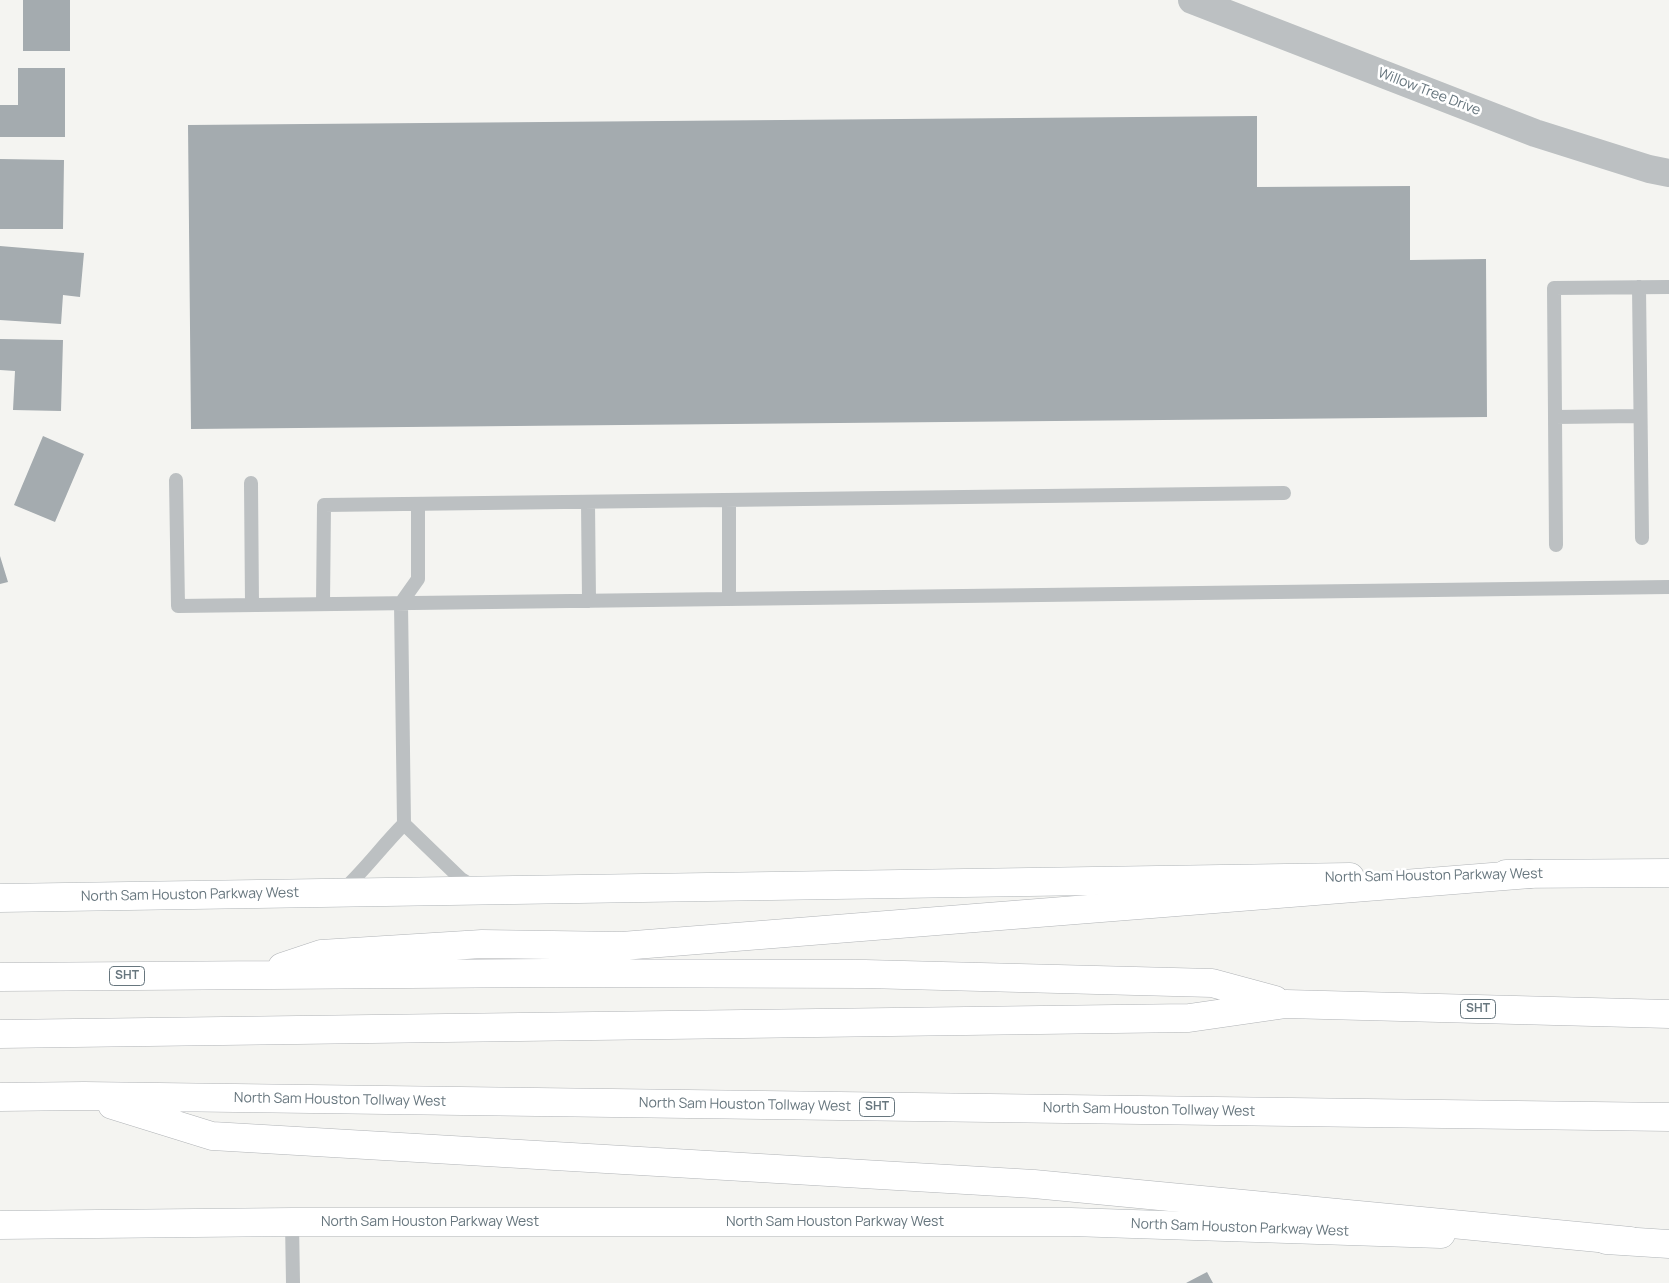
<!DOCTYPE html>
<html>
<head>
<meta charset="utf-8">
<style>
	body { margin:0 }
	canvas { display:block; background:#f4f4f1 }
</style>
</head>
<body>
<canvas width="1669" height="1283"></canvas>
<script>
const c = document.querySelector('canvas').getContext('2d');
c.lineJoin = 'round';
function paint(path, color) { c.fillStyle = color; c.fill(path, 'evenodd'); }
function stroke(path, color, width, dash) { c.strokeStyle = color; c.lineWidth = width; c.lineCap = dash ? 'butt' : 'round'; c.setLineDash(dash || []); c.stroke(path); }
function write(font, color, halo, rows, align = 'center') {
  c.font = font + ' Manrope,sans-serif'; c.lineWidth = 5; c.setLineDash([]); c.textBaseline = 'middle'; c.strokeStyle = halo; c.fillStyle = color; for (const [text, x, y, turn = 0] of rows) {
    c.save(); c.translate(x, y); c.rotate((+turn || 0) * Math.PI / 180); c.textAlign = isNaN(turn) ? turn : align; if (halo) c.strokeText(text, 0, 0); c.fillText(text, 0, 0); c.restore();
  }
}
paint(new Path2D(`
	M23,0H70V51H23Z
	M18,68H65V137H0V105H18Z
	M1257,116V187L1410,186V260L1486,259L1487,417L191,429L188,125Z
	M0,159L64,160L63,229H0Z
	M0,246L84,253L80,297L63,295L61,324L0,320Z
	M0,339L63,340L61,411L13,410L15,371L0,370Z
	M43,436L84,454L55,522L14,505Z
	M0,556L8,582L0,584Z
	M1207,1272L1213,1283H1186Z`), '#a4abaf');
const secondary = new Path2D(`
	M1506,874L1669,873
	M0,898L1350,877
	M0,1225L292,1222H1071L1441,1234
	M1606,1240L1669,1244`);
const motorway = new Path2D(`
	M282,967L321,954L482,944L622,946L1530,874
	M0,977L546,973L865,974L1212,983L1275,1000
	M0,1034L1189,1018L1286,1004L1669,1014
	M0,1097L84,1096L1669,1117
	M112,1105L212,1136L1034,1184L1630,1241`);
stroke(secondary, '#afb4b7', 29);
stroke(motorway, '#b0b3b6', 29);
stroke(new Path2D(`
	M1639,287L1642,538
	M1555,417L1640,416
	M176,480L178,606L1669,587
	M251,483L252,605
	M729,500V599
	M588,502L589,601
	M1556,545L1554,288L1669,287
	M323,604L324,505L1284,493
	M404,824L401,603L418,579V504
	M342,891C365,870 382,846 404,824L461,879L474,887
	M292,1222L293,1283`), '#bcc0c2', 14);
stroke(new Path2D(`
	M1192,0L1535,133L1649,169L1669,173`), '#bcc0c2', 28);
stroke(secondary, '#fff', 28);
stroke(motorway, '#fff', 28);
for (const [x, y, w] of [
	[127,976,35],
	[1478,1009,35],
	[877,1107,35]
]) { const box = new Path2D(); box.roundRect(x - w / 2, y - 9.5, w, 19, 4); c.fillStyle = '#fff'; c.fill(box); stroke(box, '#67767e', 1); }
write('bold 12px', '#67767e', null, [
	["SHT",127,976],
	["SHT",1478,1009],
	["SHT",877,1107]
]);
write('14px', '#67767e', '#fff', [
	["Willow Tree Drive",1429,92,21],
	["North Sam Houston Parkway West",1434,876,-1],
	["North Sam Houston Parkway West",190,895,-1],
	["North Sam Houston Tollway West",340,1100,1],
	["North Sam Houston Tollway West",745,1105,1],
	["North Sam Houston Tollway West",1149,1110,1],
	["North Sam Houston Parkway West",430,1222],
	["North Sam Houston Parkway West",835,1222],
	["North Sam Houston Parkway West",1240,1228,2]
]);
</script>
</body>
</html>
